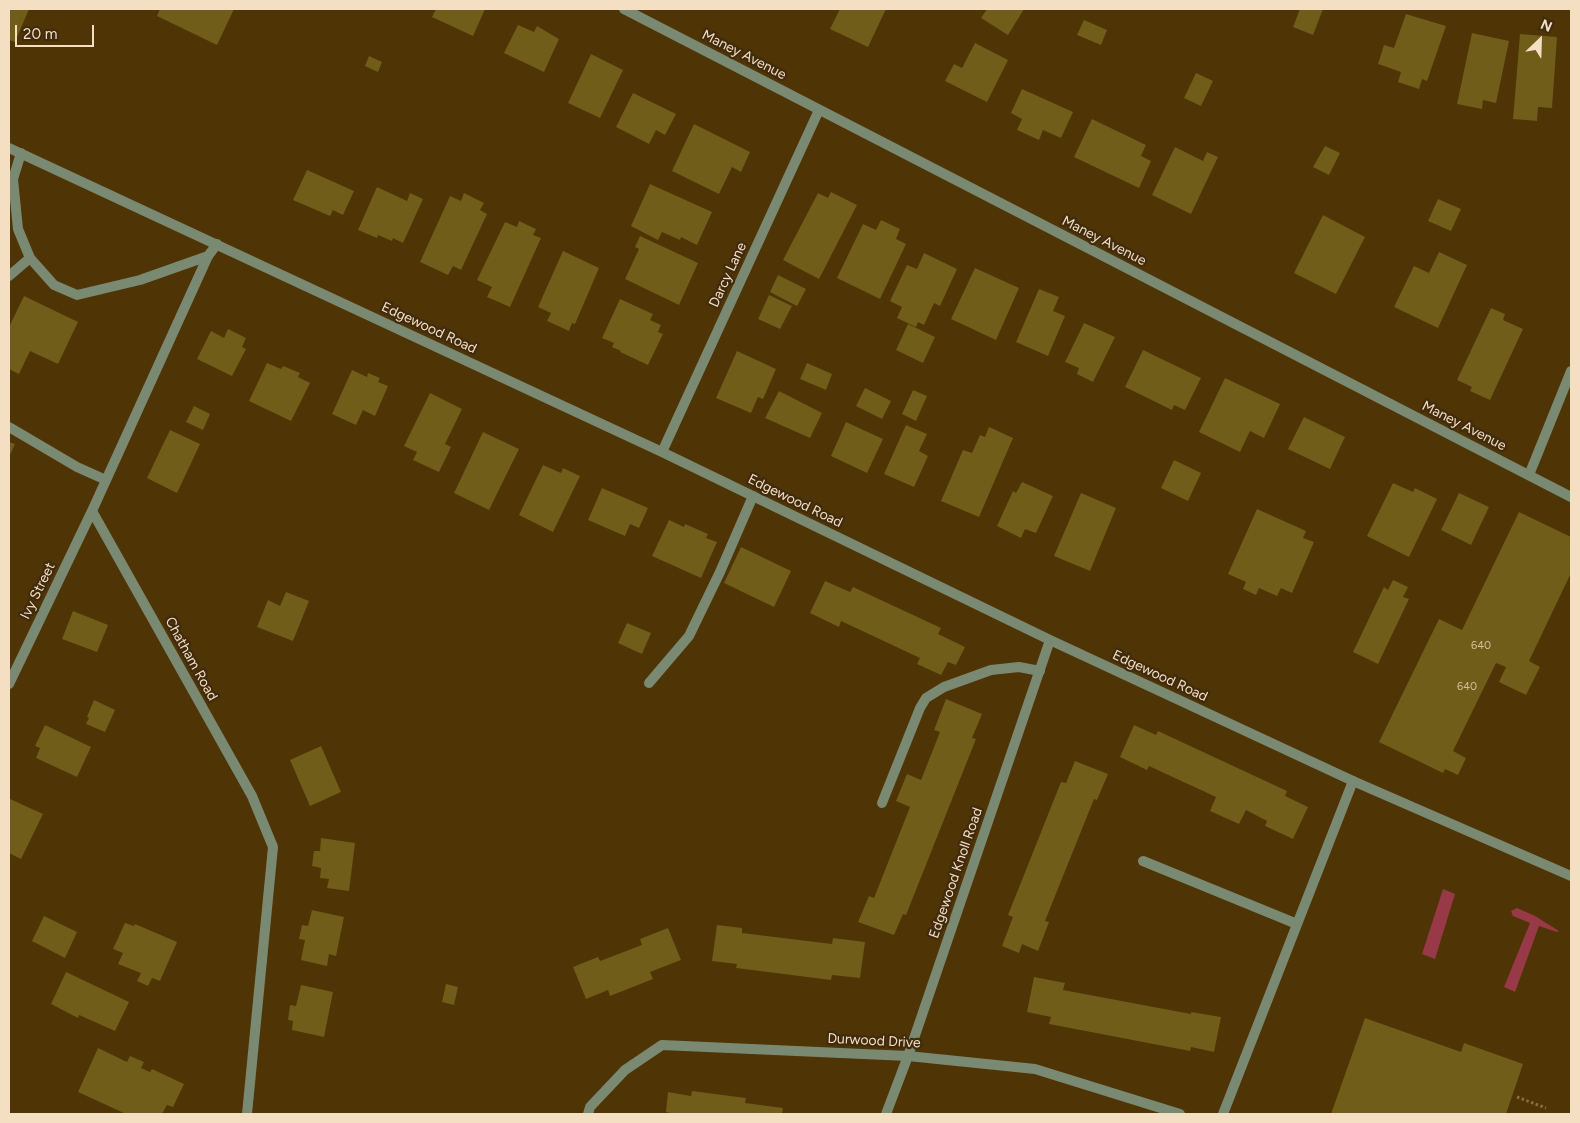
<!DOCTYPE html>
<html>
<head>
<meta charset="utf-8">
<style>
	body { margin:0 }
	#map { position:relative; width:1580px; height:1123px; overflow:hidden; background:#4f3405; font-family:Figtree,sans-serif }
	canvas { display:block }
	.frame { position:absolute; inset:0; border:10px solid #f4dfc3; pointer-events:none }
	.north { position:absolute; left:1515px; top:15px; width:50px; height:50px; -webkit-text-stroke:4px #402b0e; paint-order:stroke; rotate:24deg; font-size:14px; font-weight:700; line-height:20px; text-align:center; color:#f4dfc3 }
	.north::after { content:''; display:block; margin:auto; width:18px; height:22px; background:#f4dfc3; clip-path:polygon(50% 0,100% 100%,50% 72%,0 100%) }
	.scale { position:absolute; left:15px; top:25px; width:79px; height:22px; box-sizing:border-box; border:2px solid #f4dfc3; border-top:0; padding-left:6px; font-size:15px; line-height:18px; white-space:nowrap; color:#f4dfc3; -webkit-text-stroke:4px #402b0e; paint-order:stroke }
</style>
</head>
<body>
<div id="map">
<canvas width="1580" height="1123"></canvas>
<div class="frame"></div>
<div class="north">N</div>
<div class="scale">20 m</div>
</div>
<script>
const c = document.querySelector('canvas').getContext('2d');
c.lineJoin = 'round';
function paint(path, color) { c.fillStyle = color; c.fill(path, 'evenodd'); }
function stroke(path, color, width, dash) { c.strokeStyle = color; c.lineWidth = width; c.lineCap = dash ? 'butt' : 'round'; c.setLineDash(dash || []); c.stroke(path); }
function write(font, color, halo, rows, align = 'center') {
  c.font = font + ' Figtree,sans-serif'; c.lineWidth = 4.5; c.setLineDash([]); c.textBaseline = 'middle'; c.strokeStyle = halo; c.fillStyle = color; for (const [text, x, y, turn = 0] of rows) {
    c.save(); c.translate(x, y); c.rotate((+turn || 0) * Math.PI / 180); c.textAlign = isNaN(turn) ? turn : align; if (halo) c.strokeText(text, 0, 0); c.fillText(text, 0, 0); c.restore();
  }
}
paint(new Path2D(`
	M1443,889L1455,894L1435,959L1422,954Z
	M1517,908L1535,916L1559,931L1557,932L1539,926L1515,992L1504,987L1530,923L1513,916L1511,911Z`), '#983947');
paint(new Path2D(`
	M9,9H29L15,42L9,40Z
	M160,9H234L217,45L157,16Z
	M436,9H485L473,36L432,17Z
	M840,9H886L868,47L830,29Z
	M987,9H1024L1008,35L981,18Z
	M1300,9H1323L1313,35L1293,27Z
	M1406,14L1446,26L1427,81L1422,79L1419,89L1398,82L1401,72L1378,64L1384,45L1394,48Z
	M1084,20L1107,30L1101,45L1077,35Z
	M518,25L534,32L537,26L559,39L544,72L504,53Z
	M1472,33L1509,41L1496,103L1483,100L1482,109L1457,104Z
	M1520,34L1557,37L1552,108L1538,107L1537,121L1513,119Z
	M975,43L1008,60L987,102L945,81L954,64L962,68Z
	M591,54L623,70L600,118L568,103Z
	M369,56L382,62L378,72L365,66Z
	M1196,73L1213,81L1201,106L1184,98Z
	M1022,89L1073,112L1061,138L1043,130L1039,140L1017,130L1022,119L1011,113Z
	M633,93L676,114L665,135L656,130L649,144L616,127Z
	M1092,119L1146,145L1141,156L1151,161L1139,188L1074,157Z
	M694,124L750,152L741,172L732,167L719,194L672,171Z
	M1325,146L1340,153L1329,175L1313,167Z
	M1175,147L1203,161L1207,152L1218,157L1191,214L1152,195Z
	M307,170L354,191L343,215L333,210L330,216L293,200Z
	M650,184L712,212L697,245L681,237L680,240L662,232L658,240L631,226Z
	M377,187L407,201L410,193L423,199L403,243L393,238L392,241L378,235L377,238L358,230Z
	M831,192L857,205L819,279L783,260L818,193L828,198Z
	M464,193L484,203L480,210L487,214L461,270L453,266L448,275L420,262L450,196L461,201Z
	M1438,199L1461,209L1451,231L1428,221Z
	M1323,215L1365,237L1336,294L1294,273Z
	M881,220L900,229L896,239L906,244L880,299L837,278L863,224L876,230Z
	M519,221L536,229L533,235L541,238L510,307L487,297L492,287L477,280L505,222L517,227Z
	M640,236L698,263L679,305L625,279L639,249L635,247Z
	M563,251L599,268L575,324L572,323L569,331L547,321L551,313L538,307Z
	M1439,252L1467,265L1438,328L1394,307L1414,266L1429,273Z
	M924,253L957,269L940,306L934,303L924,325L918,322L916,327L897,318L902,307L890,301L907,265L917,269Z
	M975,268L1019,288L996,340L951,319Z
	M778,275L806,289L797,306L770,292Z
	M1039,289L1059,297L1053,311L1065,316L1048,356L1016,342Z
	M769,295L792,306L780,329L758,319Z
	M24,296L78,322L58,364L30,351L19,374L9,369V327Z
	M620,299L653,314L650,320L661,325L658,332L663,334L648,365L620,352L621,351L612,347L614,343L602,338Z
	M1491,308L1505,314L1503,320L1523,329L1490,400L1470,391L1472,387L1457,380Z
	M1084,323L1115,337L1093,382L1077,374L1079,368L1065,362Z
	M908,324L935,337L923,363L896,350Z
	M228,329L246,338L242,347L246,349L232,376L197,359L211,331L224,338Z
	M1143,350L1201,378L1185,410L1174,405L1172,410L1125,387Z
	M737,351L776,369L763,399L758,397L751,413L716,398Z
	M267,363L281,369L283,366L300,373L298,377L310,383L291,421L249,401Z
	M807,363L832,374L826,390L800,379Z
	M352,370L367,377L368,373L380,378L378,382L388,386L375,416L363,410L356,425L332,414Z
	M1225,378L1280,404L1264,438L1250,431L1240,452L1199,432Z
	M865,388L891,401L882,419L856,406Z
	M913,390L927,396L916,421L902,414Z
	M779,391L822,413L810,438L765,418Z
	M430,393L462,409L445,444L451,447L439,472L413,460L417,452L404,446Z
	M194,406L210,414L203,430L186,422Z
	M1304,417L1345,437L1330,469L1288,449Z
	M846,422L883,439L867,473L831,456Z
	M906,425L927,434L919,451L928,456L914,487L884,474Z
	M989,427L1013,438L979,517L941,501L963,450L972,453L980,435L985,437Z
	M170,430L200,444L177,493L147,478Z
	M483,432L519,449L489,510L454,493Z
	M9,442L15,444L9,457Z
	M1174,460L1201,473L1188,501L1161,488Z
	M543,465L561,473L563,468L580,476L553,532L519,515Z
	M1022,482L1053,496L1036,533L1025,529L1021,538L997,526L1013,491L1016,493Z
	M1393,483L1413,492L1415,488L1437,499L1409,557L1367,536Z
	M602,488L648,508L639,528L630,524L625,536L588,520Z
	M1081,493L1116,508L1090,571L1054,556Z
	M1459,493L1489,507L1471,545L1441,530Z
	M1257,509L1306,531L1303,538L1314,542L1292,593L1281,588L1277,596L1259,588L1256,595L1243,589L1246,582L1228,574Z
	M1519,512L1571,537V573L1529,661L1540,667L1526,695L1499,682L1506,667L1496,663L1453,751L1466,758L1458,775L1445,769L1443,773L1379,742L1439,619L1462,630Z
	M669,520L684,527L685,524L708,534L706,538L717,542L701,578L652,556Z
	M741,547L791,571L774,607L724,583Z
	M1393,580L1408,587L1403,597L1409,599L1378,664L1353,652L1384,587L1388,590Z
	M825,581L850,592L853,587L941,628L938,634L965,647L956,665L948,662L941,675L917,664L920,658L841,621L839,627L810,613Z
	M286,592L309,601L293,641L257,627L268,600L280,606Z
	M73,611L108,625L97,652L62,639Z
	M627,623L651,633L642,654L618,643Z
	M946,699L982,714L972,738L976,739L906,915L903,914L894,935L858,922L869,896L874,898L910,807L896,801L907,774L921,780L940,732L934,730Z
	M94,700L115,710L105,732L86,724L89,718L87,717Z
	M45,725L91,747L77,777L36,758L40,748L35,746Z
	M1134,725L1156,735L1158,731L1287,791L1285,796L1308,807L1293,839L1265,826L1267,821L1246,810L1239,824L1210,811L1216,797L1149,766L1147,770L1120,757Z
	M321,746L341,792L310,806L290,760Z
	M1075,761L1108,774L1097,800L1094,799L1045,921L1049,922L1038,951L1022,944L1019,953L1002,946L1013,917L1008,915L1061,782L1066,783Z
	M10,799L43,814L21,859L9,853Z
	M321,838L355,843L349,891L327,888L329,879L320,878L321,868L312,866L314,851H320Z
	M312,910L344,917L336,956L329,954L327,966L301,960L305,940L299,939L302,925L308,926Z
	M44,916L77,932L65,958L32,941Z
	M125,923L134,926L135,924L177,942L160,981L152,978L148,986L137,981L141,973L118,964L123,953L113,949Z
	M717,925L742,928V933L832,944L833,938L865,942L860,978L832,975L831,980L736,968L737,964L712,961Z
	M668,928L681,960L650,972L653,979L610,996L608,990L586,999L573,967L598,957L600,961L642,945L640,939Z
	M66,972L129,1002L115,1031L79,1015L78,1018L51,1004Z
	M1034,977L1065,983L1063,990L1191,1014V1012L1221,1017L1214,1052L1191,1047L1190,1051L1049,1024L1051,1017L1027,1012Z
	M446,984L458,987L454,1005L442,1002Z
	M301,985L333,992L324,1037L292,1030L293,1021L288,1020L290,1005L296,1006Z
	M1365,1018L1461,1052L1464,1043L1523,1064L1506,1114H1331Z
	M98,1048L127,1062L130,1056L144,1062L141,1068L150,1072L152,1069L184,1084L173,1107L167,1105L162,1114H126L78,1092Z
	M692,1091L746,1098L745,1103L783,1108L782,1114H675L666,1112L668,1092L691,1096Z`), '#6f5d19');
stroke(new Path2D(`
	M1517,1097L1546,1108`), '#876e46', 3, [2.5, 2.5]);
stroke(new Path2D(`
	M21,153L13,179L18,229L30,258L54,285L77,295L140,280L208,256
	M9,276L30,258
	M9,427L77,467L106,480
	M1529,475L1571,371
	M649,683L689,636L720,572L753,496
	M882,803L920,708L926,698L944,687L991,670L1019,667L1040,671
	M1143,861L1297,924
	M1223,1114L1353,781`), '#7a8971', 10);
stroke(new Path2D(`
	M624,9L1571,497
	M9,148L662,452L1050,640L1353,781L1571,876
	M217,244L208,256L92,511L252,796L273,847L247,1114
	M662,452L819,110
	M9,684L92,511
	M588,1114L590,1107L625,1070L662,1045L908,1056L1035,1069L1180,1114
	M886,1114L908,1056L1050,640`), '#7a8971', 10);
write('11px', '#d3be98', null, [
	["640",1481,646],
	["640",1467,687]
]);
write('14px', '#f4dfc3', '#402b0e', [
	["Maney Avenue",744,55,27],
	["Maney Avenue",1104,241,27],
	["Darcy Lane",728,275,-65],
	["Edgewood Road",429,328,25],
	["Maney Avenue",1464,426,27],
	["Edgewood Road",795,501,26],
	["Ivy Street",38,591,-64],
	["Chatham Road",191,659,61],
	["Edgewood Road",1160,676,25],
	["Edgewood Knoll Road",956,873,-71],
	["Durwood Drive",874,1041,3]
]);
</script>
</body>
</html>
